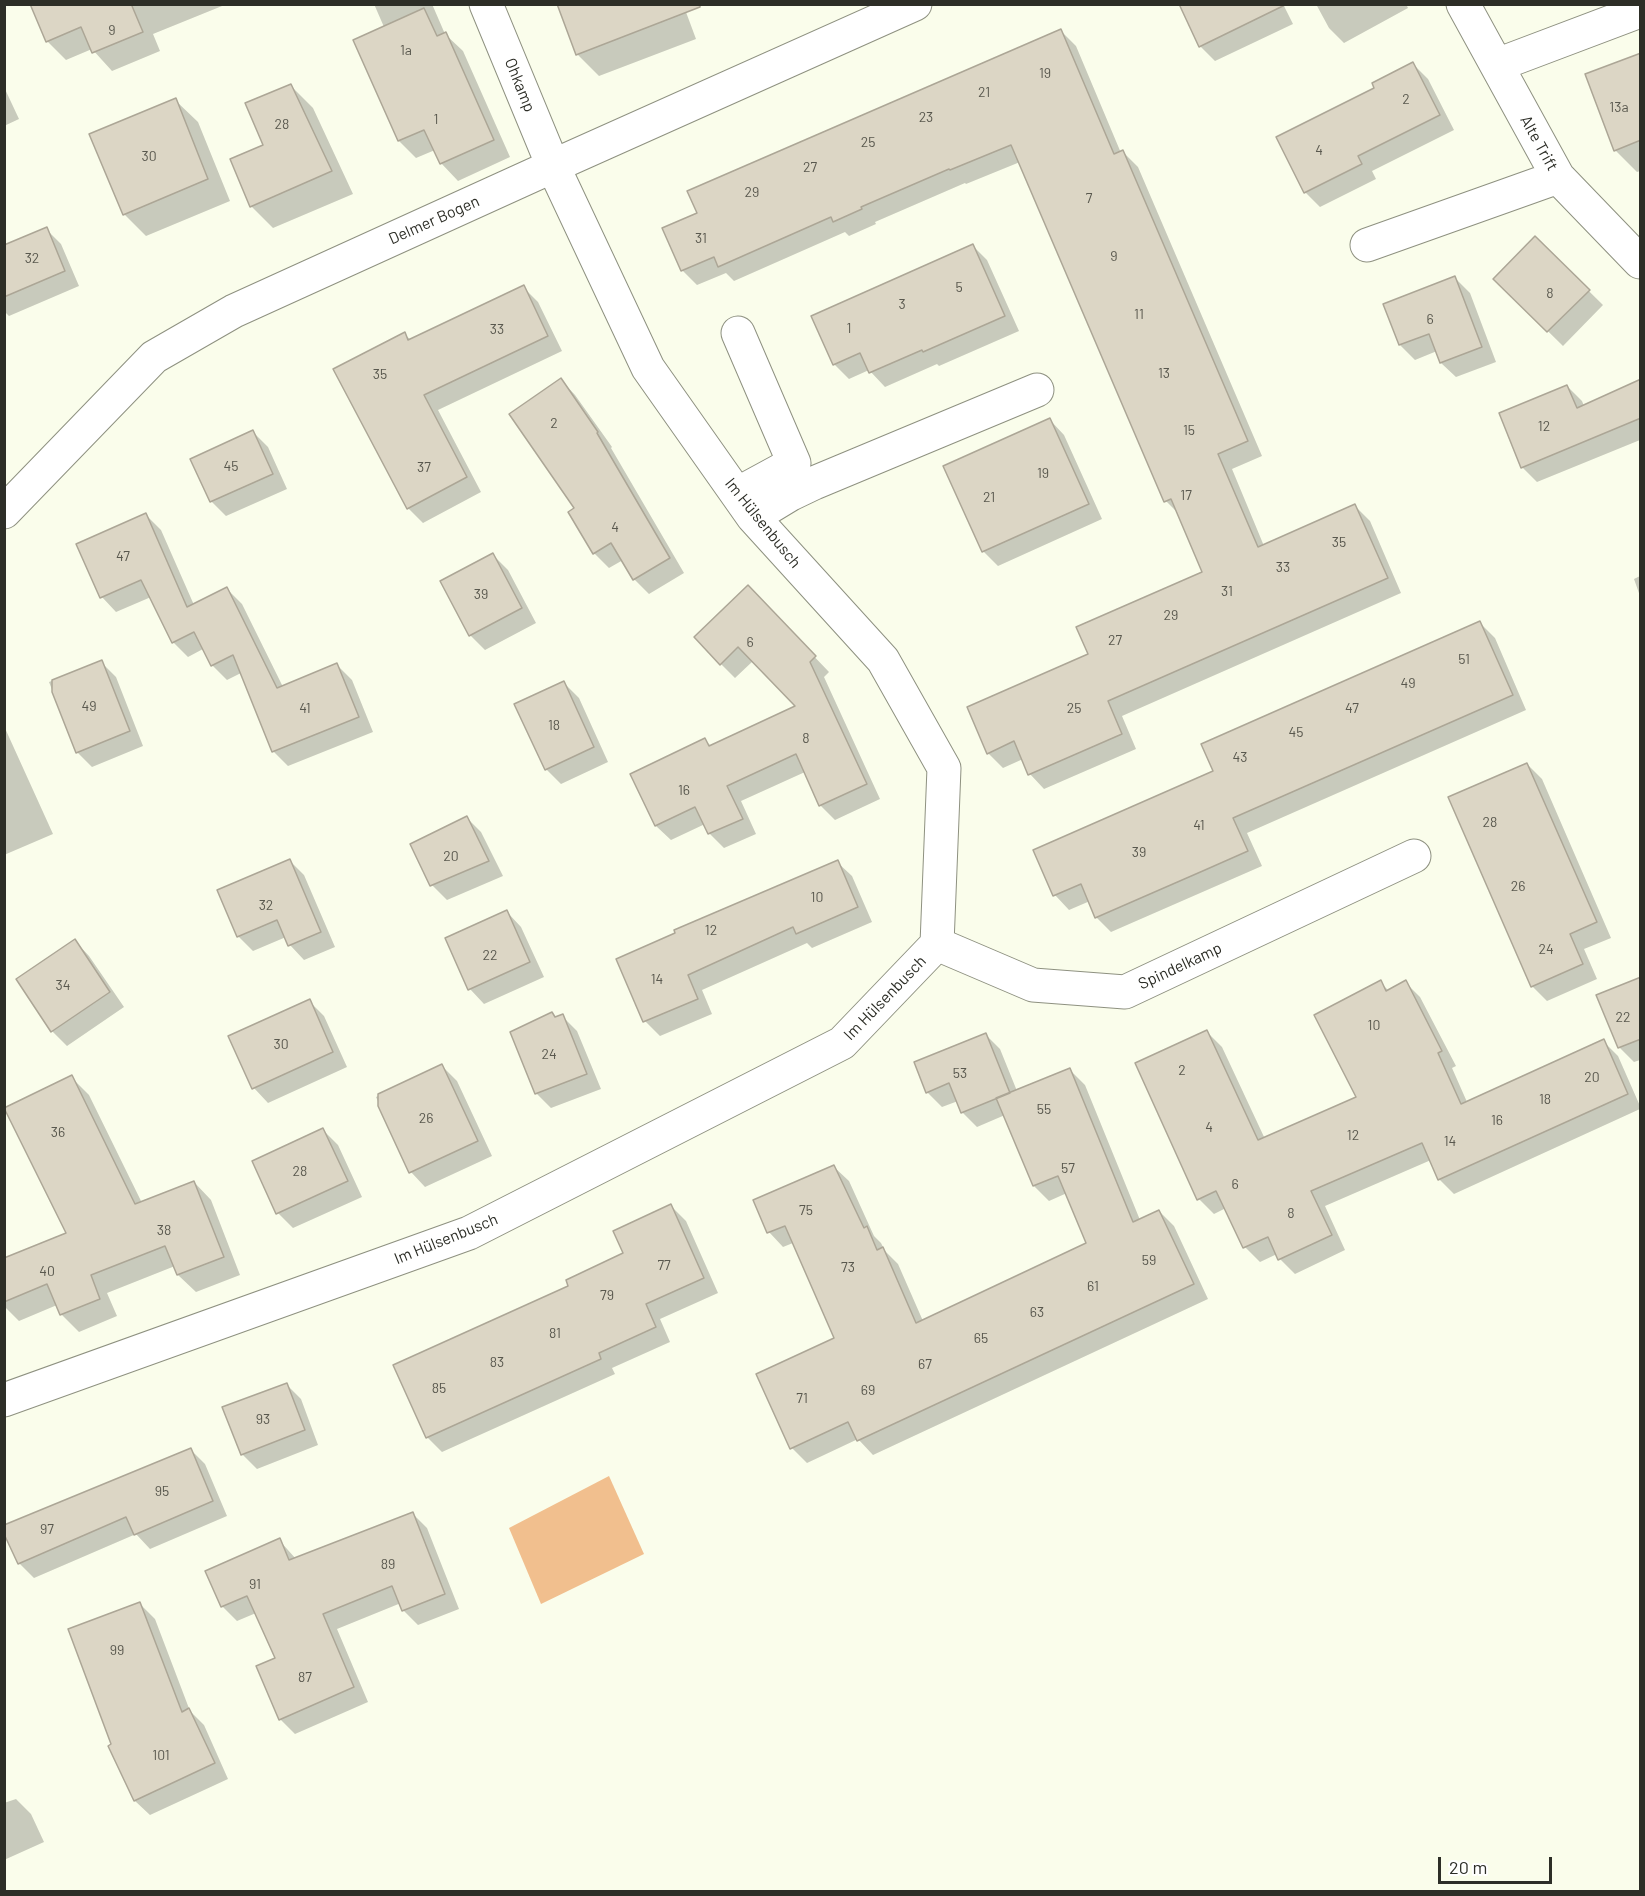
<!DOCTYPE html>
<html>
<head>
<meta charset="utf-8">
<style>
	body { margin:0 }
	#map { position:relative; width:1645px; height:1896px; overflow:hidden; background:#fafdeb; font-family:Barlow,sans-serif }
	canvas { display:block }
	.frame { position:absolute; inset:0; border:6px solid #2d2e27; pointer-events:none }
	.scale { position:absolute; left:1438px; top:1857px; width:114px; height:27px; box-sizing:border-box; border:3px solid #2d2e27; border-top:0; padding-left:8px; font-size:18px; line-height:21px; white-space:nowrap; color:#2d2e27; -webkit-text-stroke:4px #fff; paint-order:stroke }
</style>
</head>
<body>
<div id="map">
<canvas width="1645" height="1896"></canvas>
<div class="frame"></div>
<div class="scale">20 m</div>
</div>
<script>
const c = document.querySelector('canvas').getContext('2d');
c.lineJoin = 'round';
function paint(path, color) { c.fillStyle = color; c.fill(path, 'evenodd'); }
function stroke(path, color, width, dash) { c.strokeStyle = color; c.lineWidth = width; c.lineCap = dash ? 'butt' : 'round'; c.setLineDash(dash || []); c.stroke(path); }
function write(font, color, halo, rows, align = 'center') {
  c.font = font + ' Barlow,sans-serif'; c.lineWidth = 5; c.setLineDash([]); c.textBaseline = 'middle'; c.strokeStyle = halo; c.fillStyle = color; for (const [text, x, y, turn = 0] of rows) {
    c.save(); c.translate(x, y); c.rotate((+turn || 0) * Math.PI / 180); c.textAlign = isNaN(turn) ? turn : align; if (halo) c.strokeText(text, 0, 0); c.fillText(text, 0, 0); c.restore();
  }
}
paint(new Path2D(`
	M609,1476L644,1554L541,1604L509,1528Z`), '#f1bf8e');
paint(new Path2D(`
	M31,4H227L153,34L160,51L112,71L92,49L66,60L47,41Z
	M374,4H432L445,34L463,51L510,157L458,181L441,163L435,150L416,158L399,141L355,40L384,27Z
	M683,4L696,39L599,76L577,54Z
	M1283,4L1293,24L1215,61L1200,46Z
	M1316,4H1406L1408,8L1344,43L1329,28Z
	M1061,31L1076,46L1121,153L1123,152L1138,167L1262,456L1232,469L1264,546L1355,506L1370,521L1401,593L1122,716L1136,749L1044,789L1030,774L1023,759L1003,768L988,753L1204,573L1179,514L1166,501L1020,162L966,184L965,183L875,222L876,224L849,236L845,232L734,281L726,273L697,285L682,270L699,214Z
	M1640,55V171L1637,172L1615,150Z
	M1413,64L1428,79L1454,130L1372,171L1376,179L1320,207L1305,192L1376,89Z
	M291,86L313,108L353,194L273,228L251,206L265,146Z
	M4,87L19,119L4,126Z
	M175,100L198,122L230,201L146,236L124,214Z
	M46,229L61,244L79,286L9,316L4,311V247Z
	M1535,238L1603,305L1563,346L1495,279Z
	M973,246L987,260L1019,331L939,366L937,364L885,387L869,370L849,379L834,364Z
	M1455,278L1470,293L1496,362L1456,377L1441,363L1437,351L1415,360L1400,345L1385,305Z
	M523,287L538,302L562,351L438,410L481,492L423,523L408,508L404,334L411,340Z
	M561,380L575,395L612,447L611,448L684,573L649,594L634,579L623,560L609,568L594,553L576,509Z
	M1640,381V440L1537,482L1522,467L1567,386L1582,401L1584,406Z
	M1050,420L1064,435L1102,519L998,566L983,551Z
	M253,432L268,447L287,489L226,516L211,501Z
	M146,515L161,530L194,605L227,589L242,604L283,687L337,665L352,680L373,732L288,766L273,751L241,673L227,680L212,665L203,649L188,657L173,642L151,597L116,612L102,597Z
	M493,555L508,570L536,623L485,650L470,635Z
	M1640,576V596L1634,579Z
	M762,602L829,672L824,677L880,799L835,820L820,805L805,772L741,801L756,834L724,848L709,833L705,824L671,840L656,826L705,740L711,746L797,706L753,661L735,678L721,664Z
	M1480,623L1495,638L1526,710L1247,833L1262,866L1111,932L1096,917L1090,901L1069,910L1055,895L1215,772Z
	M101,662L116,677L143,746L92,767L77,752L49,682Z
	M564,683L579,698L608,762L561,784L546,769Z
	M4,726L53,834L4,855Z
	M1527,764L1542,779L1611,938L1584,949L1597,979L1547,1001L1532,986Z
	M466,817L481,832L503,876L447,900L432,885Z
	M289,860L304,875L335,947L304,960L290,945L286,937L253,951L238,936Z
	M837,862L852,876L872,922L812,948L807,943L702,990L712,1014L660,1036L645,1021L618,960Z
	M507,912L521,927L544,977L484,1004L470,989Z
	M75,941L89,956L124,1007L67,1046L52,1031Z
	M1640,978V1060L1634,1062L1619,1047Z
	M1380,982L1389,991L1405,982L1420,997L1456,1066L1452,1068L1467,1102L1603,1041L1618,1056L1640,1106V1109L1454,1194L1439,1179L1431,1160L1325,1206L1345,1250L1295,1274L1280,1259L1277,1254L1260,1262L1245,1247L1226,1208L1214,1214L1199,1199L1207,1032L1222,1047L1265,1139L1358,1098Z
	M309,1001L324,1016L347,1067L268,1103L254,1088Z
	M552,1014L556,1018L562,1016L577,1031L601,1089L551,1108L536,1093Z
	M985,1034L1000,1049L1017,1091L1070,1070L1085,1085L1140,1220L1159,1211L1174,1226L1208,1299L873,1455L858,1439L807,1463L792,1448L836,1338L793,1243L783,1247L769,1232L755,1200L834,1167L849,1181L874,1236L881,1243L885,1251L898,1264L923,1321L1088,1244L1067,1193L1049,1201L1034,1186L1005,1115L977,1127L962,1112L958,1101L942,1107L927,1092Z
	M442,1066L457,1081L492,1156L425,1187L411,1172L376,1097Z
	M71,1077L89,1095L142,1203L194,1182L211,1200L240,1275L196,1292L178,1275L175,1266L107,1293L117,1316L79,1332L61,1314L57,1305L19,1321L4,1306V1260L68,1233Z
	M323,1130L338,1145L362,1197L293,1228L278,1213L254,1162Z
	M671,1206L686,1221L718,1293L660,1319L670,1342L612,1368L615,1374L442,1452L427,1437L570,1286L625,1254Z
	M286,1384L301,1399L318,1445L257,1469L242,1454Z
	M191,1450L205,1464L227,1516L150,1549L136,1534L34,1578L19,1563Z
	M412,1513L427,1528L459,1609L418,1625L403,1610L401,1603L337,1629L368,1702L295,1734L280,1719L277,1659L256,1613L237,1621L222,1606L279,1540L296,1559Z
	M140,1604L155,1619L190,1711L204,1725L228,1779L150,1815L135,1801L113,1745Z
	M16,1799L31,1814L44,1842L4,1860V1803Z`), '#0003');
const building = new Path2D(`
	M30,4H135L132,6L143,32L92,53L81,27L46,42Z
	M557,4H700V7L576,55Z
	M1179,4H1287L1199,47Z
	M424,8L437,36L446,32L494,140L440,164L424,130L398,141L353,40Z
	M1061,29L1114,154L1123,150L1248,441L1218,454L1258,547L1355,504L1388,578L1108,701L1122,734L1028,775L1014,741L987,754L967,707L1088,654L1076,627L1202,572L1171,499L1164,502L1011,145L950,170L949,169L861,207L862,209L833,222L831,217L718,267L714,257L681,271L662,228L697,213L687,191Z
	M1641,53V140L1614,151L1585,74Z
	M1413,62L1440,115L1358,156L1362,164L1304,193L1276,137L1374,88L1372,83Z
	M291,84L332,171L250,207L230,159L263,145L245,103Z
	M176,98L208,179L123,215L89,134Z
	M47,227L65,271L4,297V245Z
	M1535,236L1590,290L1547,332L1493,279Z
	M973,244L1005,316L923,352L922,350L869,373L860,353L833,365L811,316Z
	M1455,276L1482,347L1440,363L1429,334L1399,345L1383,304Z
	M524,285L548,336L424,395L467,477L407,509L333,369L405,332L408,340Z
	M561,378L598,432L597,433L670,558L633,580L611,543L593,554L568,512L574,508L509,414Z
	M1641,379V418L1521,468L1499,413L1567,385L1577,408Z
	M1050,418L1089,504L982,552L943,466Z
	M253,430L273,474L210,502L190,459Z
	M146,513L187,607L227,587L277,688L337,663L359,717L272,752L233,655L211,666L194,632L172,643L141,580L100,598L76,544Z
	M493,553L522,608L469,636L440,581Z
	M748,585L816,656L810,662L867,784L819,806L796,754L727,786L743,819L708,834L695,807L655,826L630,774L705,738L709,746L795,706L738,647L720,665L694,637Z
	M1480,621L1513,695L1233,818L1248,851L1205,870L1095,918L1081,884L1053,896L1033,850L1213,771L1201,744Z
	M102,660L130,731L76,753L52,692V680Z
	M564,681L594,747L545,770L514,704Z
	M1527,763L1597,922L1570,934L1583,964L1531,987L1448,797Z
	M467,816L489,861L430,886L410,844Z
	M290,859L321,932L288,946L277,920L237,937L217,890Z
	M838,860L858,907L796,934L793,927L688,975L698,999L643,1022L616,959L675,933L674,930Z
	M507,910L530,962L468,990L445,938Z
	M75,939L110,992L51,1032L16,979Z
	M1641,977V1039L1618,1048L1596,995Z
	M1381,980L1386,991L1406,980L1442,1051L1438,1053L1461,1104L1604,1039L1628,1094L1438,1180L1422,1143L1311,1191L1332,1235L1278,1260L1268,1237L1243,1248L1216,1191L1197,1200L1135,1063L1207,1030L1258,1140L1356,1097L1314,1015Z
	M310,999L333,1052L252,1089L228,1036Z
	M552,1012L555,1017L563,1014L587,1074L535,1094L510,1032Z
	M986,1033L1010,1093L961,1113L949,1083L926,1093L914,1062Z
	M442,1064L478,1141L409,1173L378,1106V1094Z
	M1070,1068L1133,1222L1159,1210L1194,1284L857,1441L848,1422L790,1449L756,1374L834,1338L785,1226L767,1233L753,1200L834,1165L864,1228L867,1226L877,1250L883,1247L916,1323L1086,1243L1058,1176L1033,1186L996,1098Z
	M72,1075L135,1204L194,1181L224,1257L177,1275L165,1246L91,1275L100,1299L60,1315L47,1284L4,1302V1258L66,1233L4,1108Z
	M323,1128L348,1181L276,1214L252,1161Z
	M671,1204L704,1278L646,1304L656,1327L599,1353L601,1359L426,1438L393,1365L568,1286L566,1280L623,1253L613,1231Z
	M287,1383L305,1430L241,1455L222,1407Z
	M191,1448L213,1501L134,1535L126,1517L18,1564L4,1534V1525Z
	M413,1512L445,1594L402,1611L392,1586L323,1614L354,1687L279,1720L256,1666L275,1658L247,1596L221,1607L205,1571L280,1538L289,1560Z
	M140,1602L182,1712L189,1708L215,1763L134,1801L108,1746L111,1744L68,1629Z`);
paint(building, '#dcd6c5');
stroke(building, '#aca696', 1.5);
const minor = new Path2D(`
	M1463,4L1558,177L1640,262
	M1497,65L1640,11
	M1367,245L1558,177
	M737,494L794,463L738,333
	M4,512L154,357L234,311L553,166L915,4
	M753,517L791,494L814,483L1037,390
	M937,944L1033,985L1125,992L1414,856
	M4,1400L469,1233L842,1043L937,944L944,768L883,660L753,517L648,368L553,166L486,4`);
stroke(minor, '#8e9180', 35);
stroke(minor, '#fff', 33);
write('14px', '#59584e', null, [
	["9",112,30],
	["1a",406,50],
	["19",1045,73],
	["21",984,92],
	["2",1406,99],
	["13a",1619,107],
	["23",926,117],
	["1",436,119],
	["28",282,124],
	["25",868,142],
	["4",1319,150],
	["30",149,156],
	["27",810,167],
	["29",752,192],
	["7",1089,198],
	["31",701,238],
	["9",1114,256],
	["32",32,258],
	["5",959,287],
	["8",1550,293],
	["3",902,304],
	["11",1139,314],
	["6",1430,319],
	["1",849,328],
	["33",497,329],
	["13",1164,373],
	["35",380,374],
	["2",554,423],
	["12",1544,426],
	["15",1189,430],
	["45",231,466],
	["37",424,467],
	["19",1043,473],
	["17",1186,495],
	["21",989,497],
	["4",615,527],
	["35",1339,542],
	["47",123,556],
	["33",1283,567],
	["31",1227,591],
	["39",481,594],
	["29",1171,615],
	["27",1115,640],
	["6",750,642],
	["51",1464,659],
	["49",1408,683],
	["49",89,706],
	["41",305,708],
	["25",1074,708],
	["47",1352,708],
	["18",554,725],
	["45",1296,732],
	["8",806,738],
	["43",1240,757],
	["16",684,790],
	["28",1490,822],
	["41",1199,825],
	["39",1139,852],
	["20",451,856],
	["26",1518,886],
	["10",817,897],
	["32",266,905],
	["12",711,930],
	["24",1546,949],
	["22",490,955],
	["14",657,979],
	["34",63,985],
	["22",1623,1017],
	["10",1374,1025],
	["30",281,1044],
	["24",549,1054],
	["2",1182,1070],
	["53",960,1073],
	["20",1592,1077],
	["18",1545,1099],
	["55",1044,1109],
	["26",426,1118],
	["16",1497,1120],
	["4",1209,1127],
	["36",58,1132],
	["12",1353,1135],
	["14",1450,1141],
	["57",1068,1168],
	["28",300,1171],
	["6",1235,1184],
	["75",806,1210],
	["8",1291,1213],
	["38",164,1230],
	["59",1149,1260],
	["77",664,1265],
	["73",848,1267],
	["40",47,1271],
	["61",1093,1286],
	["79",607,1295],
	["63",1037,1312],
	["81",555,1333],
	["65",981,1338],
	["83",497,1362],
	["67",925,1364],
	["85",439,1388],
	["69",868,1390],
	["71",802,1398],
	["93",263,1419],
	["95",162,1491],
	["97",47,1529],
	["89",388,1564],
	["91",255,1584],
	["99",117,1650],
	["87",305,1677],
	["101",161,1755]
]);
write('16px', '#2d2e27', '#fff', [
	["Ohkamp",520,85,68],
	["Alte Trift",1539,143,61],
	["Delmer Bogen",434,220,-24],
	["Im Hülsenbusch",763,523,51],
	["Spindelkamp",1180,966,-25],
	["Im Hülsenbusch",885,998,-46],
	["Im Hülsenbusch",446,1239,-22]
]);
</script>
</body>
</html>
